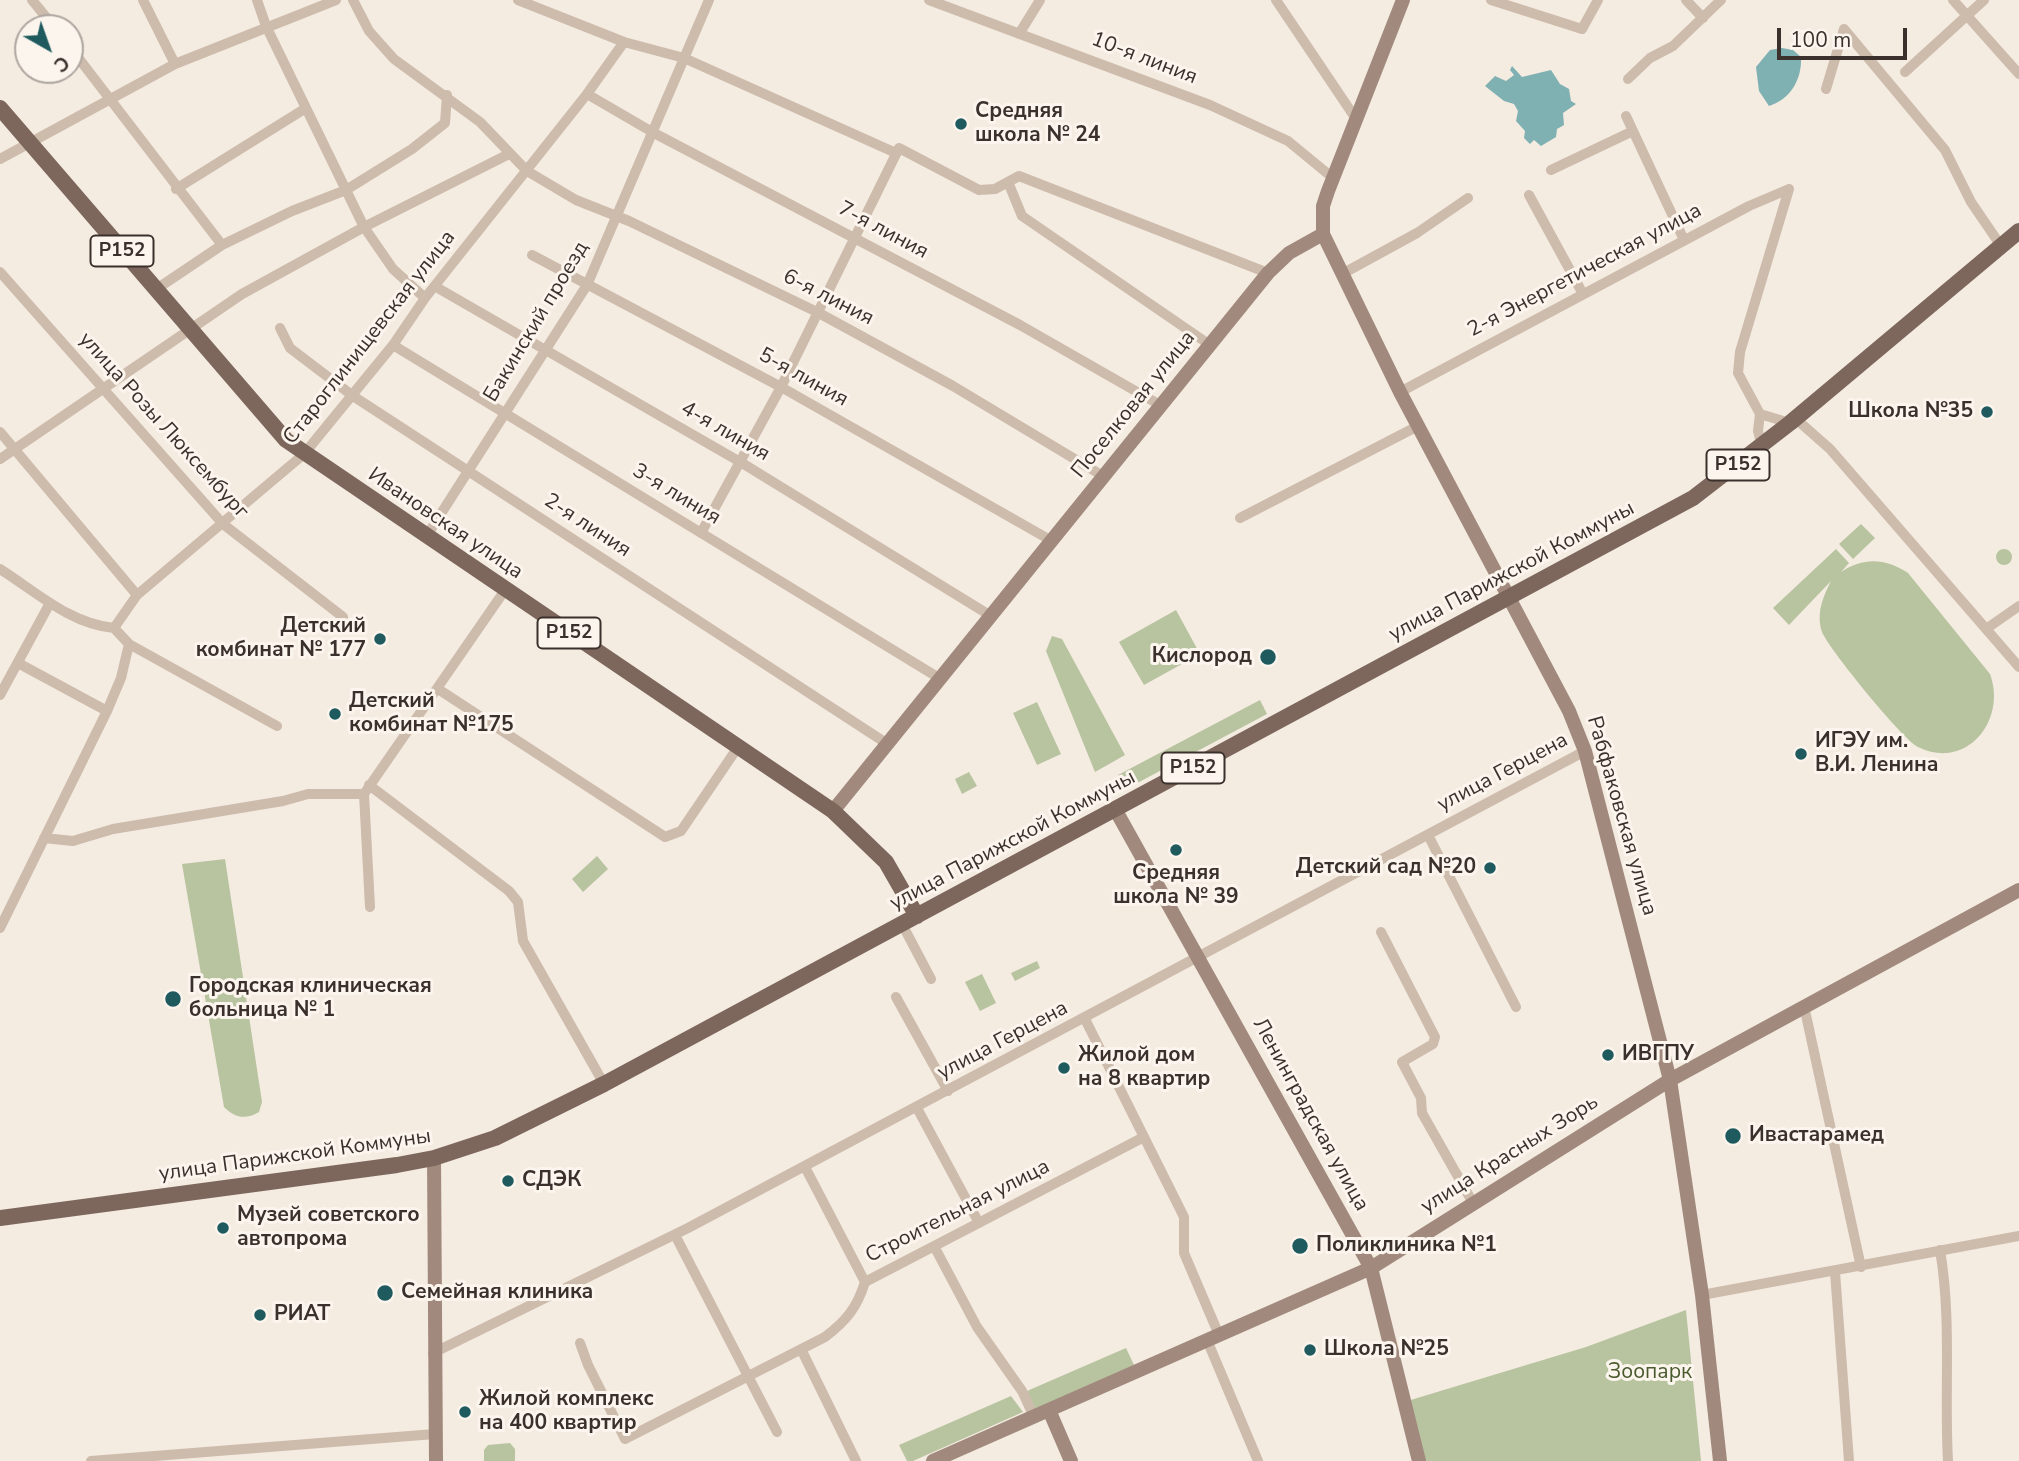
<!DOCTYPE html>
<html>
<head>
<meta charset="utf-8">
<style>
	body { margin:0 }
	#map { position:relative; width:2019px; height:1461px; overflow:hidden; background:#f4ebe1; font-family:"Nunito Sans",sans-serif }
	canvas { display:block }
	.north { position:absolute; left:14px; top:14px; width:70px; height:70px; box-sizing:border-box; background:#fbf5ee; border:2px solid #aea6a0; border-radius:50%; rotate:140deg; font-size:19px; font-weight:700; line-height:28px; text-align:center; color:#3b302b }
	.north::after { content:''; display:block; margin:auto; width:24px; height:32px; background:#1f5a5e; clip-path:polygon(50% 0,100% 100%,50% 72%,0 100%) }
	.scale { position:absolute; left:1777px; top:28px; width:130px; height:32px; box-sizing:border-box; border:4px solid #3b302b; border-top:0; padding-left:9px; font-size:21px; line-height:24px; white-space:nowrap; color:#3b302b; -webkit-text-stroke:5px #fbf5ee; paint-order:stroke }
</style>
</head>
<body>
<div id="map">
<canvas width="2019" height="1461"></canvas>
<div class="north">С</div>
<div class="scale">100 m</div>
</div>
<script>
const c = document.querySelector('canvas').getContext('2d');
c.lineJoin = 'round';
function paint(path, color) { c.fillStyle = color; c.fill(path, 'evenodd'); }
function stroke(path, color, width, dash) { c.strokeStyle = color; c.lineWidth = width; c.lineCap = dash ? 'butt' : 'round'; c.setLineDash(dash || []); c.stroke(path); }
function write(font, color, halo, rows, align = 'center') {
  c.font = font + ' "Nunito Sans",sans-serif'; c.lineWidth = 6; c.setLineDash([]); c.textBaseline = 'middle'; c.strokeStyle = halo; c.fillStyle = color; for (const [text, x, y, turn = 0] of rows) {
    c.save(); c.translate(x, y); c.rotate((+turn || 0) * Math.PI / 180); c.textAlign = isNaN(turn) ? turn : align; if (halo) c.strokeText(text, 0, 0); c.fillText(text, 0, 0); c.restore();
  }
}
paint(new Path2D(`
	M1861,524L1875,538L1853,559L1839,544Z
	M1836,549L1849,563L1841,572C1863,557 1886,558 1908,573L1990,674C2007,720 1967,771 1918,747C1903,740 1828,648 1822,632C1816,613 1823,597 1831,581L1789,625L1773,608Z
	M1996 557a8 8 0 1 1 16 0a8 8 0 1 1-16 0Z
	M1176,610L1200,654L1144,685L1119,642Z
	M1052,636L1062,639L1125,755L1095,772L1046,651Z
	M1260,700L1267,714L1126,789L1118,775Z
	M1037,702L1061,754L1037,765L1013,713Z
	M969,772L977,786L962,794L955,779Z
	M597,856L608,869L583,892L572,879Z
	M225,859L262,1102L259,1112C245,1120 235,1118 224,1107L182,864Z
	M1037,961L1040,968L1015,981L1011,973Z
	M982,974L996,1003L980,1011L965,982Z
	M1686,1310L1701,1461H1418L1404,1402L1586,1347Z
	M1126,1348L1134,1365L1035,1409L1027,1391Z
	M1011,1396L1023,1412L913,1461H907L899,1445Z
	M510,1443L515,1449V1461H484V1450L488,1445Z`), '#b8c4a0');
paint(new Path2D(`
	M1782,48L1793,50L1801,57C1802,79 1791,99 1769,106L1759,91L1756,67L1770,50Z
	M1512,66L1522,77L1551,70L1560,84L1569,89L1571,101L1576,104L1563,113L1564,125L1557,129L1556,137L1541,146L1534,140L1530,144L1524,138L1525,131L1516,121L1518,111L1514,104L1504,101L1485,86L1495,76L1506,81L1514,75L1510,70Z`), '#7fb0b2');
stroke(new Path2D(`
	M32,0L55,28
	M143,0L175,64
	M257,0L266,26L364,227L393,269L425,298
	M353,0L369,31L394,59L480,122L527,171L576,200L629,221L817,312L953,386L1103,476
	M518,0L624,42L684,58L896,153
	M929,0L1210,105L1288,141L1333,178
	M1276,0L1356,119
	M1491,0L1582,29L1598,0
	M1686,0L1703,18
	M1953,0L2019,74
	M1844,29L1945,150L1971,202L2001,246
	M1019,34L1040,0
	M70,47L222,245
	M1905,72L1984,0
	M1628,79L1650,58L1673,46L1721,0
	M1826,89L1844,29
	M587,94L654,133L1020,325L1160,405
	M1626,116L1684,240
	M0,159L175,64L336,0
	M1551,170L1633,131
	M1008,182L1022,216L1210,345
	M176,189L306,108
	M1529,195L1583,294
	M532,255L781,387L1052,541
	M0,272L223,524L343,617
	M1342,274L1417,233L1468,198
	M436,287L742,463L991,616
	M155,290L222,245L292,211L346,190L412,149L445,123L447,95
	M280,328L290,348L353,396L886,743
	M393,345L939,678
	M1400,392L1749,206L1789,189
	M1760,414L1790,423
	M1796,419L1830,449L2019,667
	M0,432L137,595
	M1762,446L1758,431L1760,414L1738,373L1740,352L1789,189
	M0,459L242,294L364,227L509,154
	M1240,518L1418,426
	M701,533L781,387L899,148L979,190L995,189L1019,176L1268,273
	M426,537L587,285L709,0
	M0,569C35,591 70,624 114,628L129,644L277,726
	M114,628L137,595L304,454L393,345L425,298L587,94L624,42
	M1986,629L2019,606
	M18,663L107,711
	M438,689L665,837L681,831L738,747
	M0,695L50,603
	M369,785L509,891L518,902L523,941L604,1084
	M1428,835L1516,1007
	M44,838L73,841L113,829L283,801L308,794H364
	M370,907L364,794L505,590
	M902,924L931,979
	M0,928L107,711L121,678L129,644
	M1381,932L1435,1037L1433,1044L1402,1062L1421,1098L1422,1113L1473,1203
	M896,997L948,1091
	M1804,1006L1861,1267
	M1085,1019L1184,1217V1253L1219,1335
	M917,1108L979,1223
	M805,1167L865,1282
	M675,1235L777,1432
	M934,1246L977,1327L1022,1391L1034,1417
	M1940,1250C1952,1320 1944,1391 1948,1461
	M1835,1272L1849,1461
	M1702,1295L2019,1236
	M1207,1340L1258,1461
	M580,1343L588,1365L625,1439L825,1337C846,1321 857,1308 865,1282L1144,1137
	M801,1349L856,1461
	M433,1353L688,1228L1585,751
	M91,1461L435,1434`), '#cdbbac', 10);
stroke(new Path2D(`
	M1403,0L1328,191L1323,206V234L1400,392L1569,711L1585,751L1670,1080L1702,1295L1720,1461
	M1115,809L1371,1268L1419,1461
	M833,811L1268,273L1289,253L1323,234
	M434,1158L436,1461
	M1049,1410L1071,1461
	M933,1461L1371,1268L1670,1080L2019,890`), '#a18a7d', 14);
stroke(new Path2D(`
	M0,108L286,440L833,811L886,862L917,916
	M0,1218L397,1165L434,1158L495,1138L604,1084L1693,498L1790,423L2019,231`), '#7d675c', 16);
for (const [x, y, r, color] of [
	[961,124,7,"#1f5a5e"],
	[1987,412,7,"#1f5a5e"],
	[380,639,7,"#1f5a5e"],
	[1268,657,9,"#1f5a5e"],
	[335,714,7,"#1f5a5e"],
	[1801,754,7,"#1f5a5e"],
	[1176,850,7,"#1f5a5e"],
	[1490,868,7,"#1f5a5e"],
	[173,999,9,"#1f5a5e"],
	[1608,1055,7,"#1f5a5e"],
	[1064,1068,7,"#1f5a5e"],
	[1733,1136,9,"#1f5a5e"],
	[508,1181,7,"#1f5a5e"],
	[223,1228,7,"#1f5a5e"],
	[1300,1246,9,"#1f5a5e"],
	[385,1293,9,"#1f5a5e"],
	[260,1315,7,"#1f5a5e"],
	[1310,1350,7,"#1f5a5e"],
	[465,1412,7,"#1f5a5e"]
]) { const dot = new Path2D(); dot.arc(x, y, r, 0, 2 * Math.PI); c.fillStyle = color; c.fill(dot); stroke(dot, '#fbf5ee', 2.5); }
for (const [x, y, w] of [
	[122,251,63],
	[1738,465,63],
	[569,633,63],
	[1193,768,63]
]) { const box = new Path2D(); box.roundRect(x - w / 2, y - 15.5, w, 31, 5); c.fillStyle = '#fbf5ee'; c.fill(box); stroke(box, '#3b302b', 2); }
write('bold 19px', '#3b302b', null, [
	["Р152",122,251],
	["Р152",1738,465],
	["Р152",569,633],
	["Р152",1193,768]
]);
write('21px', '#3b302b', '#fbf5ee', [
	["10-я линия",1144,59,21],
	["7-я линия",883,231,28],
	["2-я Энергетическая улица",1585,271,-28],
	["6-я линия",828,298,27],
	["Бакинский проезд",537,322,-59],
	["Староглинищевская улица",370,338,-52],
	["5-я линия",803,378,29],
	["Поселковая улица",1134,405,-51],
	["улица Розы Люксембург",163,426,48],
	["4-я линия",725,432,30],
	["3-я линия",676,495,31],
	["Ивановская улица",445,524,34],
	["2-я линия",587,526,33],
	["улица Парижской Коммуны",1512,572,-28],
	["улица Герцена",1503,773,-28],
	["Рабфаковская улица",1621,816,74],
	["улица Парижской Коммуны",1013,841,-28],
	["улица Герцена",1003,1041,-28],
	["Ленинградская улица",1310,1115,61],
	["улица Красных Зорь",1510,1155,-32],
	["улица Парижской Коммуны",295,1156,-8],
	["Строительная улица",958,1212,-27]
]);
write('bold 21px', '#3b302b', '#fbf5ee', [
	["Средняя",975,112],
	["школа № 24",975,136],
	["Школа №35",1973,412,"right"],
	["Детский",366,627,"right"],
	["комбинат № 177",366,651,"right"],
	["Кислород",1252,657,"right"],
	["Детский",349,702],
	["комбинат №175",349,726],
	["ИГЭУ им.",1815,742],
	["В.И. Ленина",1815,766],
	["Детский сад №20",1476,868,"right"],
	["Средняя",1176,874,"center"],
	["школа № 39",1176,898,"center"],
	["Городская клиническая",189,987],
	["больница № 1",189,1011],
	["ИВГПУ",1622,1055],
	["Жилой дом",1078,1056],
	["на 8 квартир",1078,1080],
	["Ивастарамед",1749,1136],
	["СДЭК",522,1181],
	["Музей советского",237,1216],
	["автопрома",237,1240],
	["Поликлиника №1",1316,1246],
	["Семейная клиника",401,1293],
	["РИАТ",274,1315],
	["Школа №25",1324,1350],
	["Жилой комплекс",479,1400],
	["на 400 квартир",479,1424]
], 'left');
write('21px', '#4a5a2e', '#fbf5ee', [
	["Зоопарк",1650,1373]
]);
</script>
</body>
</html>
